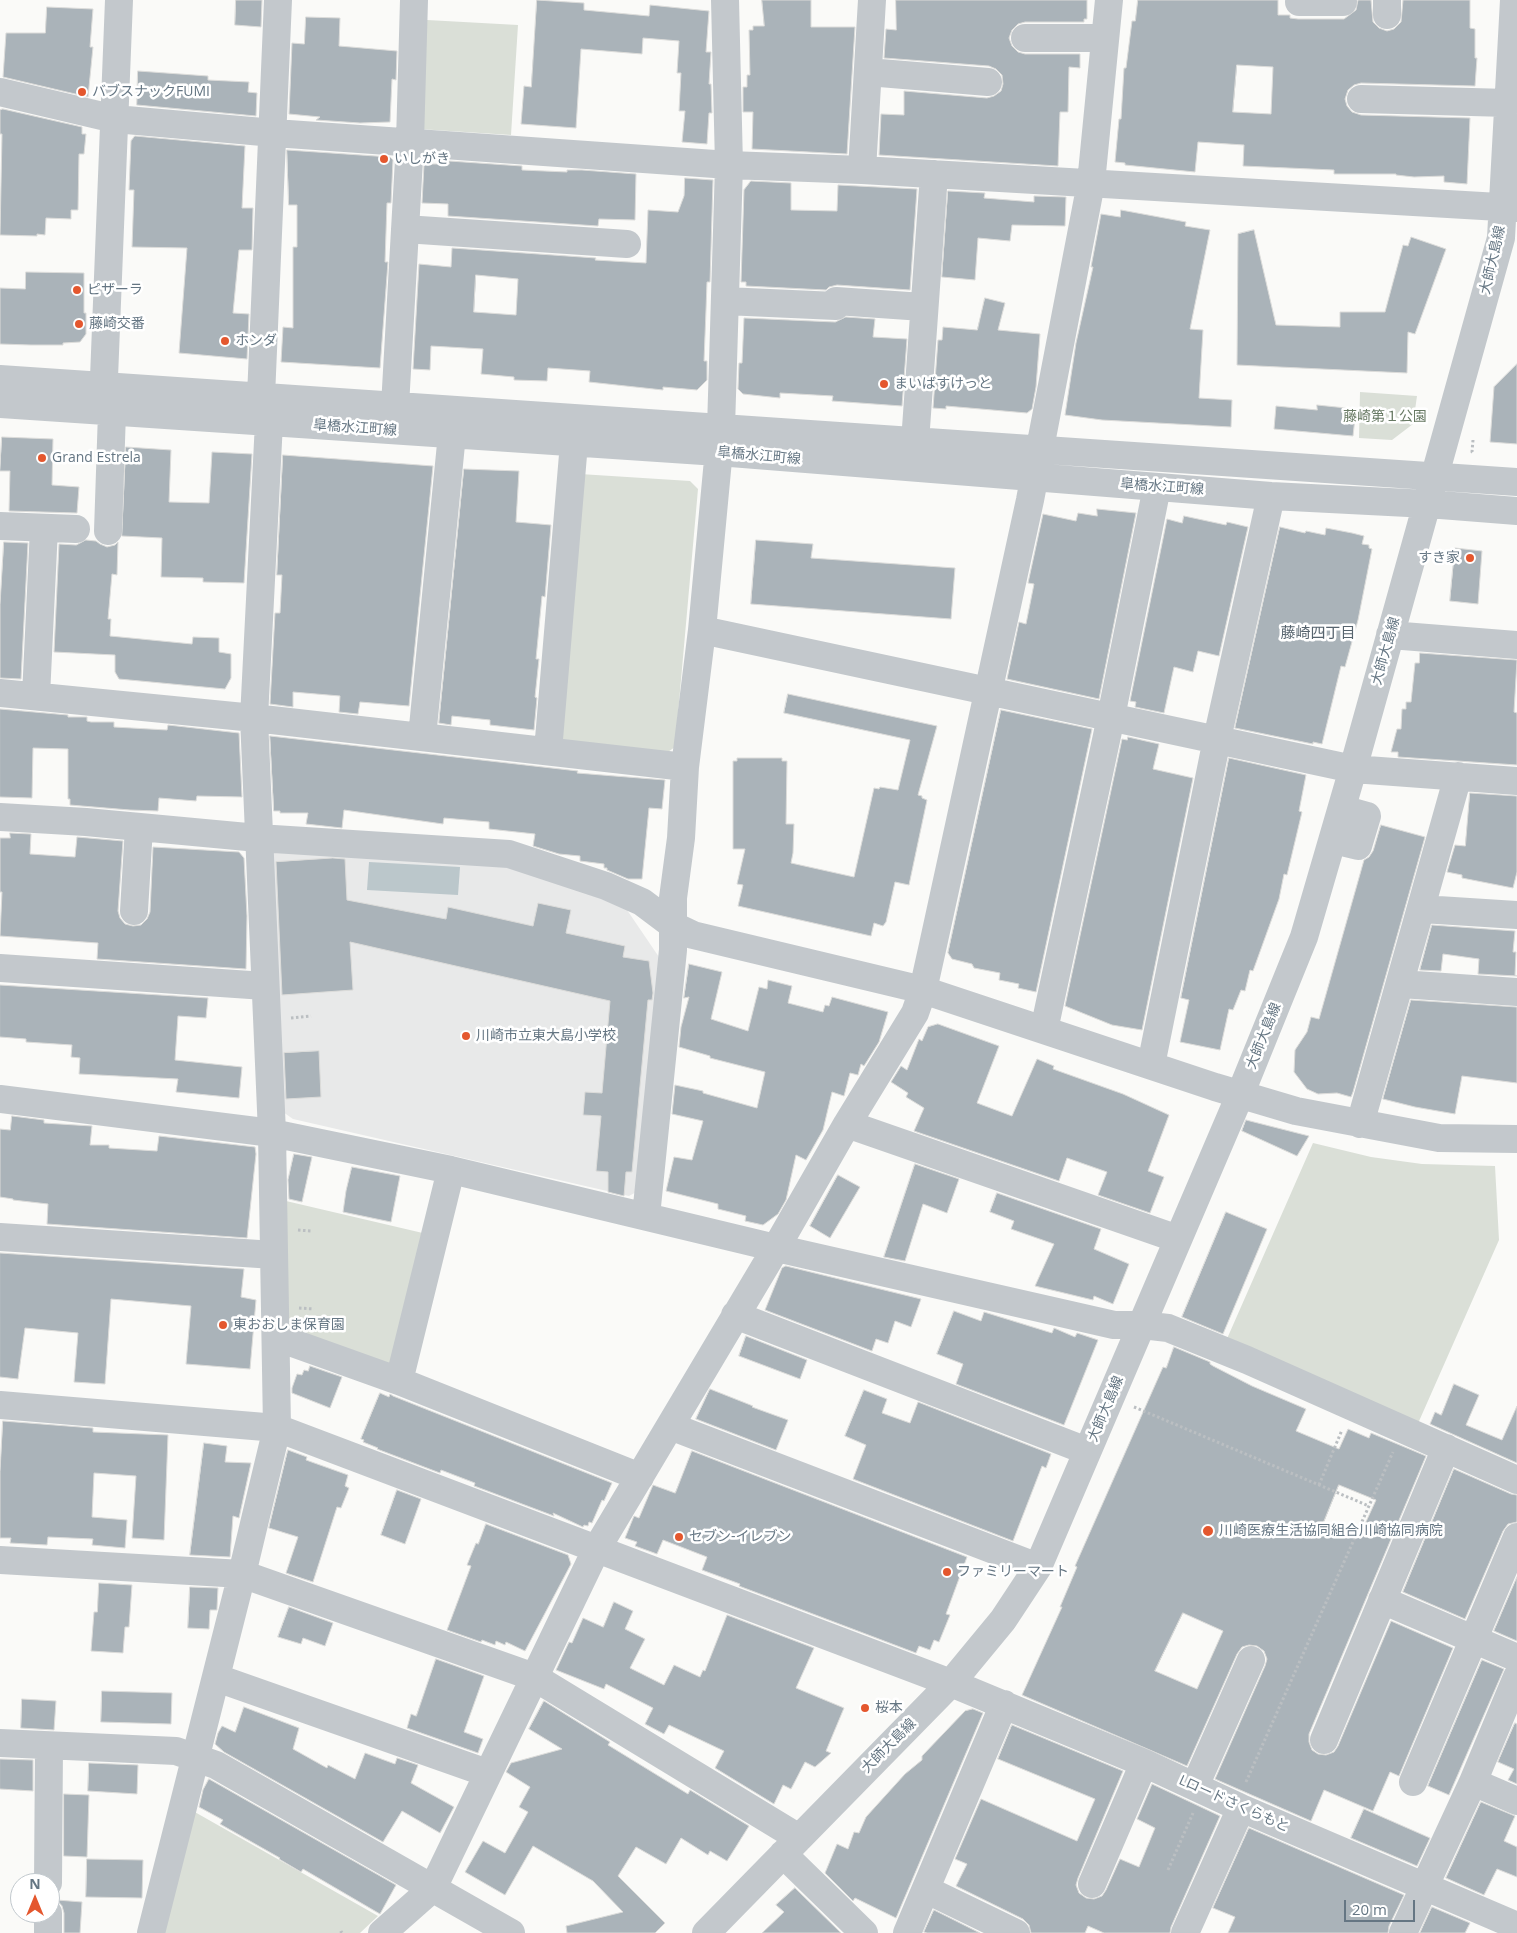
<!DOCTYPE html>
<html>
<head>
<meta charset="utf-8">
<style>
	body { margin:0 }
	#map { position:relative; width:1517px; height:1933px; overflow:hidden; background:#fafaf8; font-family:"Open Sans",sans-serif }
	canvas { display:block }
	.north { position:absolute; left:10px; top:1873px; width:50px; height:50px; box-sizing:border-box; background:#fff; border:1px solid #c1c8cd; border-radius:50%; rotate:0deg; font-size:14px; font-weight:700; line-height:20px; text-align:center; color:#657683 }
	.north::after { content:''; display:block; margin:auto; width:18px; height:22px; background:#e4572e; clip-path:polygon(50% 0,100% 100%,50% 72%,0 100%) }
	.scale { position:absolute; left:1344px; top:1900px; width:71px; height:22px; box-sizing:border-box; border:2px solid #657683; border-top:0; padding-left:6px; font-size:15px; line-height:18px; white-space:nowrap; color:#657683; -webkit-text-stroke:4px #fff; paint-order:stroke }
</style>
</head>
<body>
<div id="map">
<canvas width="1517" height="1933"></canvas>
<div class="north">N</div>
<div class="scale">20 m</div>
</div>
<script>
const c = document.querySelector('canvas').getContext('2d');
c.lineJoin = 'round';
function paint(path, color) { c.fillStyle = color; c.fill(path, 'evenodd'); }
function stroke(path, color, width, dash) { c.strokeStyle = color; c.lineWidth = width; c.lineCap = dash ? 'butt' : 'round'; c.setLineDash(dash || []); c.stroke(path); }
function write(font, color, halo, rows, align = 'center') {
  c.font = font + ' "Open Sans","Noto Sans JP",sans-serif'; c.lineWidth = 5; c.setLineDash([]); c.textBaseline = 'middle'; c.strokeStyle = halo; c.fillStyle = color; for (const [text, x, y, turn = 0] of rows) {
    c.save(); c.translate(x, y); c.rotate((+turn || 0) * Math.PI / 180); c.textAlign = isNaN(turn) ? turn : align; if (halo) c.strokeText(text, 0, 0); c.fillText(text, 0, 0); c.restore();
  }
}
paint(new Path2D(`
	M275,850L502,864L625,907L661,960L640,1190L629,1196L293,1119L283,1112L268,858Z`), '#e8e9e9');
paint(new Path2D(`
	M427,20L518,25L511,135L419,129Z
	M1360,392L1417,396L1413,424L1392,440L1359,438Z
	M580,474L690,481L698,489L675,747L665,754L552,739Z
	M1313,1143L1371,1157L1422,1164L1495,1166L1499,1240L1416,1428L1226,1341Z
	M286,1201L427,1234L393,1367L286,1331Z
	M193,1811L378,1916L360,1933H164Z`), '#dadfd7');
paint(new Path2D(`
	M369,862L460,867L458,895L367,890Z`), '#bbc7cb');
const building = new Path2D(`
	M236,0H262L261,27L235,25Z
	M537,0L584,3V10L649,16L650,5L709,11L706,52H711L709,84H711L712,113H709L707,144L682,142L685,111H679L681,73H677L679,41L643,38L642,54L581,49L576,128L521,124L524,86L531,87Z
	M762,0H811V27H855L847,154L752,149L753,112H743V87H747V75H750L749,30H753V26H764Z
	M896,0H1087V19H1084V22H1025L1018,24L1012,30L1009,38L1012,46L1018,52L1025,54H1080V68L1069,67L1068,112H1060L1058,166L879,155L881,114L904,115V91L987,98L994,96L1001,91L1003,84L1002,75L996,69L989,66L884,58L886,29L896,30Z
	M1138,0H1278V15H1290V18L1298,19H1344L1356,10L1358,0H1371L1373,22L1379,28L1387,31L1394,29L1401,22L1403,0H1470V28L1475,29V58H1477L1475,86L1361,83L1354,85L1348,90L1345,99L1347,106L1352,112L1361,115L1470,118L1467,184L1444,182V176L1414,177L1396,175V174H1334V170L1243,166L1244,145L1198,142L1195,172L1125,165V163L1115,162L1119,119H1121L1124,68H1126L1132,21H1135ZM1237,65L1273,67L1271,114L1233,112Z
	M47,7L93,9L90,47H93L88,97L3,77L6,33H45Z
	M306,17L340,18L339,46L397,51L396,80L392,79L390,122L360,123L316,120L320,117L289,114L292,43L304,44Z
	M138,71L208,76V80L249,82L248,92L257,93L256,116L137,105Z
	M3,109L82,127V134H86L84,154H79L78,210H71V219L46,218L45,235L37,234V236L0,235L2,134H0V110Z
	M135,136L245,146L242,208H253L252,250H239L233,313L249,314L247,359L179,353L187,248L132,247L134,190H129L131,141Z
	M287,150L390,157L393,160L391,203H387L385,262H388L380,368L281,362L283,327L293,328V247H297V205H289Z
	M449,161L522,166V170L567,172V170H582L636,174L635,220L599,219L598,226L448,216V204L422,203L424,164H449Z
	M685,178L713,180L710,282H707L706,310L704,361H707V380L697,390L663,387V390L589,382L590,371L548,368L547,381L514,380V377L481,374L483,349L431,346L430,370L413,369L419,264L451,267L452,248L596,258L595,260L646,263L648,210L678,212L684,196ZM476,275L518,279L516,315L474,312Z
	M751,181L791,183V210L837,211L838,185L917,189L910,290L837,285L829,287L826,290L746,286V282H741L744,190Z
	M948,191L985,193L984,198L1034,202V196L1066,197L1065,226L1012,225L1010,241L978,238L975,280L942,277Z
	M1121,210L1186,222L1185,226L1210,230L1190,329L1203,330L1199,398L1232,400L1231,427L1102,420L1065,415L1076,343L1093,267H1091L1101,214L1120,217Z
	M1254,230L1276,325L1340,327V312H1385L1403,245L1408,246L1411,237L1446,249L1415,334L1408,332L1407,373L1237,365L1238,234Z
	M26,272L84,273V313H86V334L80,342L63,343V345H31L0,344V288L25,289Z
	M985,298L1005,303L998,330L1040,334L1036,387L1032,409L1027,413L946,406V409L933,408L938,340H942L943,327L977,330Z
	M846,317L875,319L873,337L907,339L902,406L832,401L833,396L780,393V398L743,394L738,389L739,363H742L744,318L835,322Z
	M1517,364V444L1490,442L1494,387Z
	M1317,405L1356,409L1353,436L1274,429L1276,406L1317,410Z
	M2,437L53,439L52,485L79,487L77,513L9,511L10,471H0Z
	M126,447L171,450L169,502L209,503L212,452L252,454L244,583L203,582V578L161,577L162,538L122,536Z
	M283,455L433,466L409,706L360,702L358,714L339,712L340,696L293,692V707L270,704L275,613H280L282,575H277Z
	M464,469L519,471L516,522L551,525L545,597L542,596L536,659H539L535,697L537,698L534,730L490,725V720L452,716L451,725L439,723Z
	M1097,509L1136,513L1099,699L1007,679L1019,622L1026,624L1034,584L1028,583L1043,514L1076,521L1078,513L1097,516Z
	M1184,516L1226,525L1227,522L1248,527L1219,656L1198,651L1193,672L1174,667L1164,713L1135,707L1136,702L1130,701L1167,519L1182,523Z
	M1280,527L1305,533L1306,531L1325,535L1326,528L1352,533L1364,536L1362,544L1369,545V548L1372,549L1358,620L1345,667L1341,666L1322,744L1313,742V744L1235,728Z
	M86,540L96,541L100,544L107,547L115,545L118,542L117,575L112,574L108,619H111L110,636L192,644L193,637L219,638V652L231,654V678L225,689L119,679L115,672V655L54,652L59,544L76,545Z
	M756,540L813,544L811,558L955,568L951,619L751,604Z
	M4,542L28,543L21,679L0,678V605Z
	M1455,548L1482,551L1478,604L1450,601Z
	M1420,653L1517,660L1514,712L1517,713V765L1398,757V752H1391L1397,729H1401L1402,709H1406V702H1411L1415,663H1419Z
	M788,694L937,726L918,795L922,796V798L927,800L909,885L895,882L886,922L883,926L874,923L871,936L738,906L743,885L737,884L745,849H733V761H737V758H782V761H787L786,824H794L793,853L791,863L854,877L874,788L879,789L880,787L898,790L910,740L784,713Z
	M0,709L68,715V717H87V721L91,722H114V727L167,730L168,725L239,733L242,797L197,796L196,801L159,798L158,811L130,810L70,805V799H68V749L33,748L32,798L0,797Z
	M1001,710L1092,729L1036,992L1018,988L1019,984L999,980L1000,973L974,968L972,964L952,959L948,953Z
	M270,736L578,771L577,773L665,780L662,809L649,808L642,879H628L607,870V868H604V864L580,861V856L559,854L533,846L535,834L489,829V822L444,818L443,824L344,810L342,828L306,824L308,813H280V811H274Z
	M1128,737L1159,744L1153,769L1193,778L1142,1030L1112,1025L1065,1006L1122,739L1127,740Z
	M1229,758L1306,775L1299,811L1302,812L1287,875L1284,874L1279,899L1253,971L1250,970L1245,991L1241,990L1233,1010L1229,1009L1220,1050L1180,1042L1189,1000L1181,998Z
	M1470,793L1517,796V872L1513,888L1462,878V875L1447,872L1455,845L1465,846Z
	M1381,825L1425,837L1353,1092L1351,1097L1337,1093L1318,1094L1307,1089L1294,1072L1295,1050L1307,1032L1311,1017L1319,1019L1364,860L1369,857L1373,851Z
	M10,833L31,834L30,854L75,857L77,837L123,841L118,911L120,918L125,924L133,926L141,925L147,919L150,912L153,847L239,852L244,858L247,916L246,969L97,959L98,943L0,936L2,892H0V838H10Z
	M333,858L345,859L347,900L446,919L448,907L533,926L538,903L571,910L566,933L625,946L623,957L649,961L653,993L652,1000H648L632,1172H626L624,1196L608,1192V1172L596,1171L601,1116L583,1115L585,1092L602,1093L610,1001L350,942L353,990L282,995L276,862Z
	M1432,925L1515,931L1513,952H1516L1515,975L1517,976L1478,974L1479,959L1443,954L1441,971L1420,970Z
	M689,964L722,972L711,1019L748,1031L759,987L767,989L768,980L792,986L788,1003L823,1012L825,1005L829,1006L832,997L888,1012L879,1042L864,1066L861,1064L858,1075L850,1073L844,1096L832,1092L823,1130L806,1160L796,1155L786,1200L778,1214L763,1225L745,1221L746,1216L718,1209V1204L666,1191L674,1157L692,1160L703,1121L672,1114L675,1085L703,1091V1093L757,1108L765,1072L710,1058V1056L679,1047L681,1027L689,997L684,998Z
	M0,985L208,998L206,1018L178,1016L175,1060L242,1067L239,1098L176,1092L178,1079L79,1074L80,1058L71,1057L72,1045L26,1042V1039L0,1037Z
	M1411,1000L1517,1007V1083L1462,1076L1455,1114L1415,1107L1383,1099Z
	M938,1024L999,1046L977,1103L1012,1116L1037,1059L1054,1066L1053,1069L1123,1094L1169,1115L1148,1171L1164,1177L1150,1213L1098,1195L1107,1172L1067,1158L1059,1181L914,1131L924,1108L906,1097L908,1093L891,1082L901,1066L907,1070L919,1039L922,1041L928,1027Z
	M319,1051L321,1097L286,1099L284,1053Z
	M12,1116L44,1120V1123L92,1126L90,1145H109V1148L157,1151L159,1136L255,1147L256,1154L247,1238L47,1224L48,1204L13,1200V1199L0,1197V1129L10,1130Z
	M1246,1120L1309,1136L1297,1156L1242,1131Z
	M294,1154L312,1157L302,1202L289,1199L288,1180Z
	M915,1164L959,1179L947,1213L923,1204L905,1261L884,1257Z
	M352,1167L400,1176L391,1222L343,1212L346,1191Z
	M838,1175L860,1187L830,1238L810,1226Z
	M997,1193L1101,1229L1094,1249L1129,1264L1113,1304L1094,1296L1093,1300L1035,1286L1054,1244L1011,1229L1014,1221L990,1212Z
	M1226,1212L1267,1229L1223,1334L1182,1317Z
	M0,1253L244,1269L241,1297L256,1300L250,1369L186,1364L191,1306L111,1299L105,1384L74,1382L78,1333L25,1328L18,1379L0,1377Z
	M786,1266L921,1299L911,1327L895,1321L888,1343L876,1339L872,1351L765,1310L782,1268Z
	M954,1311L981,1321L984,1312L1052,1333L1054,1328L1075,1337L1077,1333L1098,1340L1064,1425L956,1384L963,1364L937,1354Z
	M746,1336L807,1360L800,1379L739,1356Z
	M1174,1347L1210,1362V1364L1213,1366L1252,1386L1306,1409L1296,1431L1339,1449L1348,1429L1369,1438L1371,1433L1426,1456L1309,1734V1742L1312,1750L1318,1754L1326,1755L1334,1752L1338,1746L1391,1621L1453,1648L1399,1776L1390,1772L1373,1811L1324,1790L1311,1821L1215,1779L1265,1666L1267,1659L1264,1651L1257,1646L1249,1645L1242,1647L1237,1654L1187,1766L1022,1695L1062,1607H1060L1077,1567L1075,1566L1163,1367L1166,1368ZM1339,1485L1376,1500L1359,1537L1324,1522ZM1183,1613L1223,1631L1197,1689L1155,1671Z
	M310,1366L342,1377L330,1408L292,1393V1388L297,1374L302,1375L304,1370L308,1371Z
	M1454,1384L1479,1395L1466,1425L1502,1440L1517,1406V1463L1430,1424L1435,1412L1441,1415Z
	M710,1389L753,1406L752,1407L788,1420L776,1450L696,1419Z
	M864,1390L887,1399L882,1413L910,1423L918,1402L1051,1454L1046,1468L1042,1466L1013,1541L853,1479L866,1445L845,1436Z
	M380,1393L389,1397L390,1394L393,1396L612,1483L604,1501L602,1500L592,1523L589,1522L588,1526L584,1525L583,1527L553,1513L554,1516L477,1487L474,1486L475,1483L441,1470L440,1473L377,1449L378,1448L363,1442L364,1440L361,1439Z
	M3,1421L93,1428V1432L168,1435L164,1540L132,1538L136,1476L94,1473L92,1517L127,1520L125,1548L92,1545L93,1539L48,1537L47,1545L10,1543L11,1538H0V1472Z
	M204,1443L227,1446L225,1462L251,1463L239,1518L233,1516L230,1557L190,1555Z
	M288,1450L307,1457L306,1460L348,1475L345,1486L349,1488L341,1508L337,1507L313,1582L286,1573L298,1537L269,1528Z
	M692,1451L967,1557L946,1614L950,1615L939,1642L934,1640L930,1650L919,1646L916,1653L739,1586L740,1584L702,1570L707,1557L663,1540L657,1554L635,1546L637,1542L625,1538L634,1516L639,1518L653,1485L675,1493Z
	M1454,1469L1511,1494L1517,1495V1522L1508,1524L1503,1531L1465,1619L1403,1592Z
	M397,1490L421,1499L405,1544L381,1535Z
	M486,1524L568,1555L571,1564L525,1651L506,1642L505,1645L496,1641L495,1645L482,1640L481,1642L447,1630L471,1566L467,1565L476,1543L478,1544Z
	M1517,1577V1641L1494,1631Z
	M99,1583L132,1585L129,1627H125L123,1653L91,1651L94,1612H97Z
	M190,1587L218,1588L217,1608V1610H210L209,1629L188,1628Z
	M614,1602L633,1611L625,1629L645,1639L630,1668L664,1685L674,1665L700,1677L703,1670L705,1671L727,1615L814,1648L796,1688L844,1708L826,1751L831,1753L815,1767L805,1762L791,1789L783,1785L774,1804L715,1768L724,1751L669,1725L664,1734L645,1724L653,1708L606,1684L604,1689L556,1670L569,1642L572,1643L583,1618L603,1627Z
	M289,1607L333,1623L325,1646L303,1638L301,1644L278,1637Z
	M436,1659L484,1676L464,1732L483,1739L478,1753L407,1728L411,1714L416,1716Z
	M1482,1660L1504,1669L1449,1795L1428,1786Z
	M102,1691L172,1693L171,1724L101,1722Z
	M22,1699L56,1701L54,1730L21,1728Z
	M544,1701L610,1742L608,1745L688,1794L690,1790L749,1826L727,1861L710,1851L708,1855L681,1838L666,1864L636,1847L618,1876L665,1923L655,1933H567L566,1926L623,1912L593,1881L533,1846L505,1895L465,1872L483,1841L505,1853L528,1812L519,1807L530,1787L506,1772L511,1763L562,1749L529,1729Z
	M244,1707L299,1728L293,1749L327,1768L328,1765L355,1779L365,1753L395,1764L397,1758L418,1765L411,1783L454,1807L440,1833L402,1811L383,1842L224,1752L215,1744L218,1733L222,1726L235,1732Z
	M973,1709L983,1713L896,1918L855,1898L853,1901L825,1873L837,1844L848,1849L854,1832L859,1833L866,1817L905,1774L922,1760V1756L965,1711Z
	M1515,1723L1517,1724V1784L1508,1780L1514,1769L1498,1762Z
	M1012,1725L1123,1771L1078,1878L1076,1885L1079,1893L1086,1898L1094,1899L1102,1896L1106,1890L1120,1859L1139,1867L1155,1828L1137,1819L1152,1784L1220,1816L1171,1927L1170,1933H1104L1088,1926L1085,1933H1031L1029,1925L1023,1919L956,1886L967,1864L955,1859L981,1799L1077,1841L1095,1799L998,1759Z
	M0,1759L33,1760V1791L0,1789Z
	M89,1763L138,1765L137,1794L88,1791Z
	M209,1779L396,1885L380,1914L303,1869L301,1872L279,1859L280,1858L220,1824L223,1820L199,1807L203,1790Z
	M64,1794L89,1795L87,1857L64,1856Z
	M1481,1802L1515,1816L1504,1841L1517,1847V1877L1497,1869L1484,1895L1446,1878Z
	M1364,1809L1430,1838L1417,1866L1351,1838Z
	M1249,1828L1404,1895L1389,1926L1388,1933H1228L1235,1917L1213,1908Z
	M87,1859L143,1860L142,1898L86,1897Z
	M795,1888L841,1933H762L784,1912L776,1905Z
	M57,1900L82,1902L80,1933H64V1913L62,1906Z
	M1432,1907L1470,1923L1465,1933H1420Z
	M934,1910L980,1933H927L924,1932Z`);
paint(building, '#aab3b9');
stroke(building, '#dcdcda', 1);
stroke(new Path2D(`
	M1473,440L1472,452L1473,453
	M291,1018L311,1016
	M298,1230L311,1231
	M299,1308L314,1309
	M1134,1407L1369,1506
	M1319,1485L1342,1430
	M1246,1782L1393,1452
	M1168,1870L1193,1813
	M340,1933L342,1932L343,1933`), '#bbbfc2', 3, [2.5, 2.5]);
stroke(new Path2D(`
	M1299,2H1343
	M1387,15V0
	M1025,38H1105
	M868,72L988,82
	M0,92L115,119L274,133L729,165L862,170L1517,208
	M1361,99L1508,103
	M862,170L872,0
	M405,229L627,244
	M725,301L836,306V301L923,307
	M0,379L1517,482
	M261,397L278,0
	M103,403L119,0
	M0,404L718,452L1271,496L1428,504L1517,511
	M395,406L410,142L414,0
	M915,442L934,174
	M0,526L76,529
	M108,531L112,412
	M702,630L1353,769L1517,781
	M1390,635L1517,645
	M0,693L254,718L685,767
	M36,696L44,528
	M422,737L452,434
	M548,751L574,443
	M0,817L86,822L258,838L509,854L606,886L642,902L674,926L693,935L923,990L1215,1087L1296,1111L1439,1138L1517,1139
	M1333,840L1358,846L1367,816L1342,809
	M1422,909L1517,915
	M134,911L139,827
	M0,968L265,986
	M1401,984L1517,992
	M1044,1030L1111,717L1157,487
	M1151,1065L1217,739L1271,496
	M0,1099L272,1133L451,1170L776,1248L1114,1325H1142L1168,1328L1247,1360L1517,1480
	M847,1124L1178,1239
	M1360,1124L1458,776
	M646,1216L673,950V898L681,838L685,767L702,630L721,428L729,165L725,0
	M0,1237L274,1255
	M735,1315L1087,1451
	M276,1337L399,1381L640,1477
	M399,1381L451,1170
	M0,1405L277,1428L951,1683L1144,1763L1241,1808L1517,1926
	M670,1426L1038,1567
	M0,1560L242,1574L534,1677L799,1838
	M1382,1600L1517,1658
	M217,1678L487,1773
	M1324,1740L1446,1448
	M0,1743L176,1751L216,1765L511,1933
	M1413,1782L1517,1537
	M1473,1782L1517,1801
	M1195,1786L1251,1660
	M783,1854L864,1933
	M48,1883L49,1746
	M1092,1884L1144,1763
	M927,1890L1016,1933
	M48,1933V1913
	M151,1933L242,1574L277,1428L272,1133L254,718L269,422
	M382,1933L433,1888L596,1550L776,1248L847,1124L915,1013L923,990L933,945L1030,500L1091,183L1109,0
	M706,1933L951,1683L1003,1620L1038,1567L1240,1095L1304,937L1353,769L1501,238L1514,0
	M907,1933L1004,1704
	M1185,1933L1241,1808
	M1403,1933L1473,1782L1517,1677`), '#c3c8cc', 28);
for (const [x, y, r, color] of [
	[82,92,5,"#e4572e"],
	[384,159,5,"#e4572e"],
	[77,290,5,"#e4572e"],
	[79,324,5,"#e4572e"],
	[225,341,5,"#e4572e"],
	[884,384,5,"#e4572e"],
	[42,458,5,"#e4572e"],
	[1470,558,5,"#e4572e"],
	[466,1036,5,"#e4572e"],
	[223,1325,5,"#e4572e"],
	[1208,1531,6,"#e4572e"],
	[679,1537,5,"#e4572e"],
	[947,1572,5,"#e4572e"],
	[865,1708,5,"#e4572e"]
]) { const dot = new Path2D(); dot.arc(x, y, r, 0, 2 * Math.PI); c.fillStyle = color; c.fill(dot); stroke(dot, '#fff', 2); }
write('14px', '#657683', '#fff', [
	["バブスナックFUMI",92,92],
	["いしがき",394,159],
	["ピザーラ",87,290],
	["藤崎交番",89,324],
	["ホンダ",235,341],
	["まいばすけっと",894,384],
	["Grand Estrela",52,458],
	["すき家",1460,558,"right"],
	["川崎市立東大島小学校",476,1036],
	["東おおしま保育園",233,1325],
	["川崎医療生活協同組合川崎協同病院",1219,1531],
	["セブン-イレブン",689,1537],
	["ファミリーマート",957,1572],
	["桜本",875,1708]
], 'left');
write('14px', '#657683', '#fff', [
	["大師大島線",1493,260,-77],
	["皐橋水江町線",355,428,4],
	["皐橋水江町線",759,456,5],
	["皐橋水江町線",1162,487,4],
	["大師大島線",1386,651,-74],
	["大師大島線",1264,1036,-68],
	["大師大島線",1106,1409,-67],
	["大師大島線",889,1746,-45],
	["Lロードさくらもと",1234,1804,24]
]);
write('14px', '#687a64', '#fff', [
	["藤崎第１公園",1385,417]
]);
write('15px', '#57646e', '#fff', [
	["藤崎四丁目",1318,634]
]);
</script>
</body>
</html>
